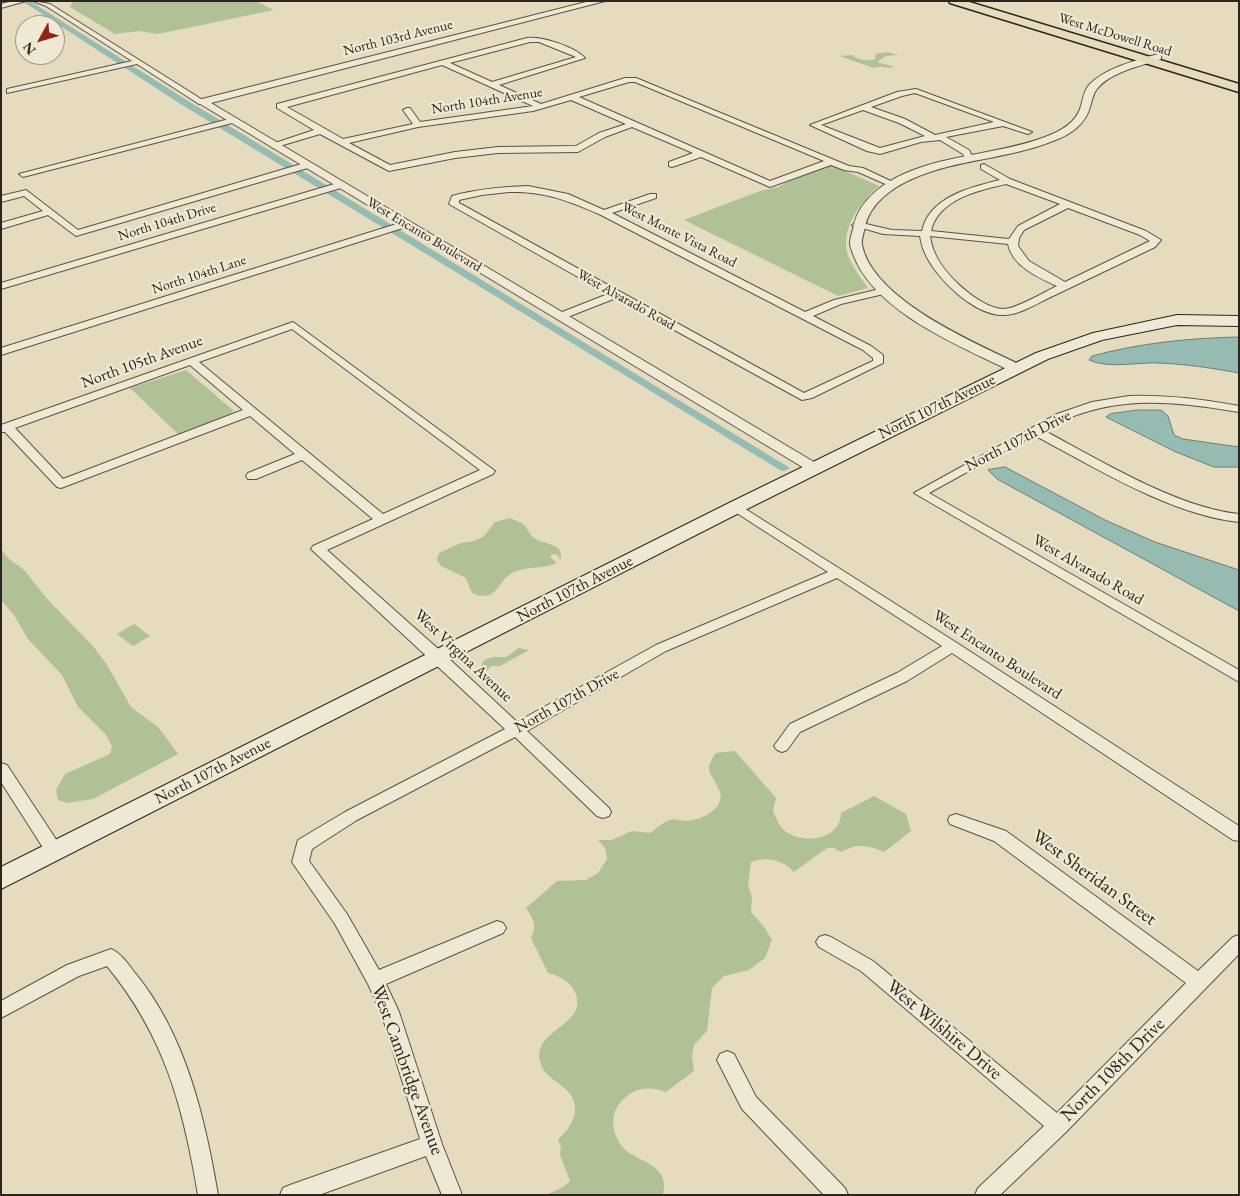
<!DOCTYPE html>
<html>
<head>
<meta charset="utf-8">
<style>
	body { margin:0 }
	#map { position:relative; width:1240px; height:1196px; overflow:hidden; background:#e5dbbe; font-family:"EB Garamond",serif }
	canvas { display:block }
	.frame { position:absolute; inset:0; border:2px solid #2e241c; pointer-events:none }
	.north { position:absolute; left:15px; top:15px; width:50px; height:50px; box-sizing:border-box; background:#eee8d5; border:1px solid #a19a8b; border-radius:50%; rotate:231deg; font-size:14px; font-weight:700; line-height:20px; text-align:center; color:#2e241c }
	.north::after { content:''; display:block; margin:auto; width:18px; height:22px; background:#8f2418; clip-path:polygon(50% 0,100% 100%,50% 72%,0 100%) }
</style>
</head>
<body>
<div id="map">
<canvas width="1240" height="1196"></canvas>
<div class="frame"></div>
<div class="north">N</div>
</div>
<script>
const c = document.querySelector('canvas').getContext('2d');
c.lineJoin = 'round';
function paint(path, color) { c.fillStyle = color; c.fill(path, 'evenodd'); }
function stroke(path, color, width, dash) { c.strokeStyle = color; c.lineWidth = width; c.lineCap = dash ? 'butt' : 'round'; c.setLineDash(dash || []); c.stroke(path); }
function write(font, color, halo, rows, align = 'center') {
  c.font = font + ' "EB Garamond",serif'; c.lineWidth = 4.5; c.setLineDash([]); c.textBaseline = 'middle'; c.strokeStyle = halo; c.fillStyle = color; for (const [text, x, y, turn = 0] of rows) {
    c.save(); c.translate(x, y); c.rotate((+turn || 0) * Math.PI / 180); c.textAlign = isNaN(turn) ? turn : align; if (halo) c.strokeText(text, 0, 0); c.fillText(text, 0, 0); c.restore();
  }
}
paint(new Path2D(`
	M73,1H256L274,10L158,34L139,31L115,34L70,7Z
	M887,52L898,55L886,56L877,62L895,67C887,69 881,65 874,68L839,56L852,55C858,60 868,62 875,59L876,54Z
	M832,165L879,186C860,202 838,231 849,258C854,269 861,278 868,288L838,296L684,220L760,191L779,187L788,181Z
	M186,370L234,411L228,415L178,434L130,388Z
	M510,518C514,520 521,522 524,525C528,529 529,534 534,538C542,544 567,544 560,560L558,555L553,554L550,557L557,563C544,569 527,566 514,572C496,580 499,604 472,593L466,578L441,566L437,560L439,553L461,543L474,541L484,536L495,522Z
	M1,549L8,558L24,570L49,601L93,646L107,665L131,707L158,727L178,754L93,799L67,803L58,800L56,790L65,774L110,754L112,746L106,735L78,707L62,675L28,639L14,615L1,600Z
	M134,624L150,636L133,646L117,634Z
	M519,648L529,650L500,666H491L486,671V675L481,666L484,660L493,657H506Z
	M735,751L776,798L773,811C776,818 779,826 785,831C803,845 841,840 841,813L874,796L906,814L911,831L884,852C868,845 856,843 841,852L834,848H827L794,872C783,860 766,856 751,862L748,885L752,897L751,912L764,927L772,940L765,958L749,970L724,976L712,988L707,1031L694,1045L692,1056L694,1071L666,1092C654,1088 645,1087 633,1092C625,1096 619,1103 615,1111C610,1124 616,1144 628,1152C644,1163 670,1167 663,1195H546L563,1187L570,1181L560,1155L561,1148L558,1140C567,1130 575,1122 575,1108C575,1084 544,1083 540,1061C533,1028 589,1026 575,992C570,981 559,976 548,973L531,938C537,926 534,920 526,908L557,881L586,880L598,873L607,859L605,848L598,840H612L632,831L650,833C656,829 663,822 670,820C674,818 680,821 685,821C699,821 725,810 720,792C714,774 701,773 716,753Z`), '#b0c195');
const water = new Path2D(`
	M1239,337V373C1212,368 1185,364 1158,363C1136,362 1110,369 1089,360L1092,356C1140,343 1189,338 1239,337Z
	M1137,410H1161L1168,416L1174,435L1183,439L1239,447V467H1214L1176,452L1106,417L1110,414Z
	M1005,467L1105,520L1155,542L1239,570V611L997,479L988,470Z`);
paint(water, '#96bbb3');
stroke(water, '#6c7f77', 1);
paint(new Path2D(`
	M17,1L16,2L1,6V2Z
	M22,1H30L185,99L790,468L784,471L780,470L179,103Z`), '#96bbb3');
const minor = new Path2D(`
	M13,1H26L1,8V4Z
	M33,1L50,4L206,102L199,104L137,64L7,93V89L132,61L46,6Z
	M527,38C542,36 575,47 585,58L499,85L541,104L625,78H636L849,166L863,168L897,184L893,187L890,186L858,172L844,170L831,165L770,187L701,157L672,167L669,166V162L693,153L632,127L605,137L578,152L498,153L455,158L389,171L320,134L273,148L269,145L314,130L277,108V104ZM530,42H539L576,57L492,82L450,63ZM442,65L533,106L420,122L410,108H407L403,110L413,124L343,139L287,107ZM629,82H635L824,161L770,181L579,97ZM571,100L626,124L599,133L576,146L498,147L455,152L390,165L349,143L418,127L533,111Z
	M916,89L1032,132L1028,134L1003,126L946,137L969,150L973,158L969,161L966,160L963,154L940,140L921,142L880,154L867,151L810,125L897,92ZM915,93L994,122L935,135L905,119L871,107L902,96ZM863,110L899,123L925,136L880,148L821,125Z
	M233,118L237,120L236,122L23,177L19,174Z
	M308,162L312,165L311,167L76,236L48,215L1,229V223L43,211L24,196L1,202V196L26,190L78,230Z
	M984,164L1010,179L1146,231L1161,240L1155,247C1122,263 1088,279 1055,295C1039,302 1022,314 1005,315C975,317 934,277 924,251C922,247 921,241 920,236L883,234L852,225L857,222L892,230L922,231C929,197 971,187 1000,180L981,169V165ZM1006,184L1060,204L1018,226L1009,239L931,231C938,199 980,190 1006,184ZM1068,208L1140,235L1150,241L1065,282L1029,261L1018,246L1019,238L1024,230ZM930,236L1008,244C1012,266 1039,278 1057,286C1044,292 1017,309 1003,309C979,308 942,273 934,251C932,247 931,241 930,236Z
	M341,182L344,183V187L1,289V283Z
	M528,186L568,194L604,210L650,194H656V198L612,213L805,312L834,300L884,288L888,289V293L841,304L813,316L871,346L883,355V363L812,398L802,400L616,298L565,318H557L556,316L557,314L608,294L449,204L452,196C477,189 502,187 528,186ZM509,192C545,191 569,201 601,215L863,350L873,358V361L804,393L459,203V200L482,195Z
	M406,221L411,224L409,226L1,355V348Z
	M293,322L495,471L493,474L327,550L445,655L517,722L656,645L828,572L732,510L730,507L732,504L736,503L957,643L1239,826V841L1233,840L952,653L907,681L800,732L787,750L782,752L777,750L774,746L790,724L897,673L942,646L837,578L666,651L527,731L609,808L611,812L609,816L603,818L597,816L515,737L357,820L312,849L309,861L347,914L379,970L497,921L503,923L506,928L503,933L386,984L399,1012L442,1144L462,1195H442L426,1156L319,1195H280L283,1188L290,1185L420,1139L381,1012L368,984L335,924L292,862L298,840L345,812L505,729L311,549L313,546L373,519L302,460L256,479H248L246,476L248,473L295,454L250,416L61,488L57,487L5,432H1V425ZM292,329L480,470L383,514L199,362ZM190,365L243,410L63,479L15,428Z
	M1129,396C1166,395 1202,399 1239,406V412C1167,400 1109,394 1043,430C1098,459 1177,508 1239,514V522C1171,515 1094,467 1034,435L929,493L1239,670V682L914,493L1057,414L1092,402Z
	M1,763L7,765L61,847L63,852L61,857L55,859L49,857L1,782Z
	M956,814L1006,831L1198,971L1233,937L1239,935V954L1065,1133L1000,1195H975L978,1188L1044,1126L861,971L819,947L816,942L819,937L825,935L831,937L873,961L1057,1113L1186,983L994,841L950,824L948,820L950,816Z
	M111,949C121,953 128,964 135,973C186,1035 205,1118 218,1195H198C183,1106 165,1037 107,966L79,976L1,1018V1001L67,965Z
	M727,1051L734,1054L756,1097L845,1188L848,1195H824L742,1109L717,1060L720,1054Z`);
const tertiary = new Path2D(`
	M590,1H605L211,103L819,465L822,468L819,471H809L197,102L198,100Z
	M1158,54L1161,55V59C1141,66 1110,72 1097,89C1093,94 1092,101 1090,107C1085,125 1070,135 1053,141C1008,159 958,159 914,178C893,187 870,203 865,227C864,232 861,240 862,245C873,300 975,343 1021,365L1023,368L1021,371H1011C960,346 874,312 853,254C852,251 850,247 850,243C850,238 853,230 854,225C859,200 885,182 906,173C950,154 1000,154 1045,137C1061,131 1076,123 1081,106C1083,98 1084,91 1089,85C1105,68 1137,60 1158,54Z`);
const secondary = new Path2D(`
	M1177,315L1239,316V326L1177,325L1102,340L1048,359L743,511L1,889V867L729,503L1036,353L1093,333Z`);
const primary = new Path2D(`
	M949,1H966L1239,84V92L950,3Z`);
stroke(minor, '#5c5244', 2);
stroke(tertiary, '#5c5244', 2);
stroke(secondary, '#2e241c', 2);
stroke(primary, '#2e241c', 3);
paint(minor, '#eee8d5');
paint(tertiary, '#eee8d5');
paint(secondary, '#eee8d5');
paint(primary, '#e5dbbe');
write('14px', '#2e241c', '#eee8d5', [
	["West McDowell Road",1115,35,17],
	["North 103rd Avenue",398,38,-14],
	["North 104th Avenue",487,101,-9],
	["North 104th Drive",167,222,-17],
	["West Encanto Boulevard",424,235,31],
	["West Monte Vista Road",679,235,27],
	["North 104th Lane",199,275,-18],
	["West Alvarado Road",626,300,29]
]);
write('16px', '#2e241c', '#eee8d5', [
	["North 105th Avenue",142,362,-20],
	["North 107th Avenue",937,407,-26],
	["North 107th Drive",1018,441,-27],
	["West Alvarado Road",1088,570,30],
	["North 107th Avenue",575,589,-27],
	["West Encanto Boulevard",997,655,33],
	["West Virgina Avenue",463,656,43],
	["North 107th Drive",567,701,-29],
	["North 107th Avenue",213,771,-27]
]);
write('19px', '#2e241c', '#eee8d5', [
	["West Sheridan Street",1094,878,36],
	["West Wilshire Drive",944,1030,40],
	["West Cambridge Avenue",407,1070,70],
	["North 108th Drive",1113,1070,-45]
]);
</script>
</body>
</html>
